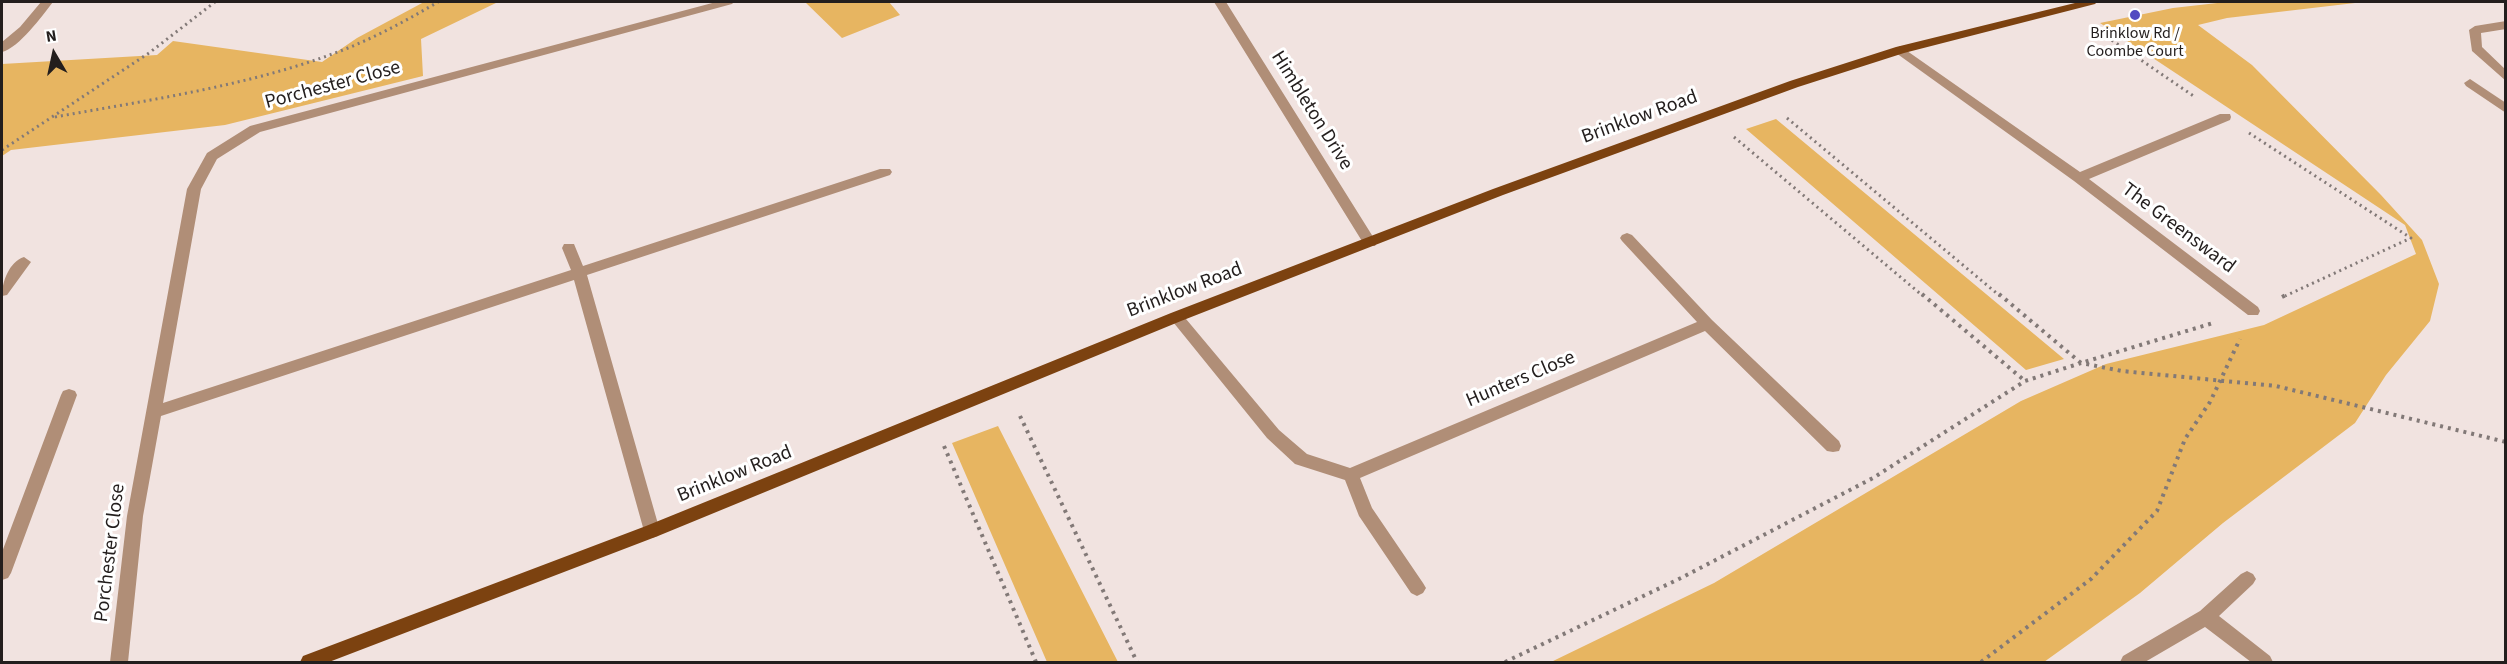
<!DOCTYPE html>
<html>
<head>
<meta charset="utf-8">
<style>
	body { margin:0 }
	#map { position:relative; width:2507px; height:664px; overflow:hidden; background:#f1e3e0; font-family:"Source Sans 3",sans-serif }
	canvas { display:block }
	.frame { position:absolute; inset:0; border:3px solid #231e1d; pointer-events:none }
	.north { position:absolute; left:24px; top:24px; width:60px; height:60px; -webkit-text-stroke:4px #fff; paint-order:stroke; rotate:351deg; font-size:16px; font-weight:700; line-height:24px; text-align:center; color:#231e1d }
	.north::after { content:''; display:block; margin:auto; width:21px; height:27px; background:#231e1d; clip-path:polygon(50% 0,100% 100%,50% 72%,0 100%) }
</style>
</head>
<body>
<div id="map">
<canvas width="2507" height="664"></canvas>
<div class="frame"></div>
<div class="north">N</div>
</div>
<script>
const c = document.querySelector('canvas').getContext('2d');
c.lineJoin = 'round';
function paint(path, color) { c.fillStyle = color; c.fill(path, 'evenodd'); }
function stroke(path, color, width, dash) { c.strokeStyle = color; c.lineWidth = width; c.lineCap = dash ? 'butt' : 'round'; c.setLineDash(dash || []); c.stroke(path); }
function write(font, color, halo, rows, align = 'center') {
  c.font = font + ' "Source Sans 3",sans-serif'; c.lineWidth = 6; c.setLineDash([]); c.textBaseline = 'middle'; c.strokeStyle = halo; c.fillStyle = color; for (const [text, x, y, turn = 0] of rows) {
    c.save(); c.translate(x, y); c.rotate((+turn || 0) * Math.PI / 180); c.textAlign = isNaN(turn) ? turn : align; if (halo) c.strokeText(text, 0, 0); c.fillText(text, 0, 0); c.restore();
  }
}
paint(new Path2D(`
	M424,2H498L421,39L423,76L225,125L11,150L2,156V64L157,55L173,41L322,62L357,38Z
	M805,2H889L900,15L842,38Z
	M2226,2H2389L2355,3L2227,18L2198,25L2252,65L2381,195L2422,240L2439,284L2430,321L2386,375L2355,423L2223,523L2140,593L2044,662H1551L1714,583L2021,401L2106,364L2264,325L2416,254L2405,225L2100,23L2173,8Z
	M1776,119L2064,359L2026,370L1746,129Z
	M998,426L1118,662H1047L952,443Z`), '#e7b561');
stroke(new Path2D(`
	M2097,30L2195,97
	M55,117C154,99 255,85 348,48C380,35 409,19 438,2
	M1787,118L2000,296
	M2249,133L2411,238L2285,296
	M1734,137L1923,296
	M2,150L149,53L215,2`), '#827977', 3, [2, 4]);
stroke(new Path2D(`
	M1922,294L2025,381
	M1999,294L2081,363L2213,323
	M2282,297L2288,294
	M1020,416L1137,662
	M944,446L1036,662
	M1505,662L1681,578L1873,478L2025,381L2081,363L2122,371L2276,386L2506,442
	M1981,662L2091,579L2157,511L2185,439L2210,402L2240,339`), '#827977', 4, [3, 5]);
paint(new Path2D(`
	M41,2H53C42,16 19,48 2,52V42L20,27Z
	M716,2H734L732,4L260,132L217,159L201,189L163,403L571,270L562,248L564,244H574L583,266L880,169H890L892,172L890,175L587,275L660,531L658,536L652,538L646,536L644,531L574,280L161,416L143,516L128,662H110L127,516L187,189L207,153L250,126Z
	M1214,2H1226L1375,240L1377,243L1375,246H1365Z
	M2506,21V29L2481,33L2482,47L2506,70V81L2472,51L2469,30L2475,26Z
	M1900,46L2080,172L2220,114H2230L2231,117L2230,120L2089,179L2258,307L2260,311L2258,315H2248L2074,181L1896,53L1894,50Z
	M2470,79L2506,103V113L2466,86L2464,83Z
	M1627,233L1632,235L1712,320L1839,441L1841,446L1839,451L1833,452L1827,451L1705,331L1360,478L1372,508L1423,583L1426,588L1423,593L1417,596L1411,593L1359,516L1345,480L1295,464L1267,438L1169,317L1176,312L1181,313L1279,430L1307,454L1350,468L1697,322L1622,241L1620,238L1622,235Z
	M24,257L31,262L7,295L2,296C2,282 9,262 24,257Z
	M69,389L75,391L77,395L11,573L8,578L2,580V552L61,395L63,391Z
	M2247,571L2253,574L2256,579L2253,584L2219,616L2270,656L2273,662H2251L2205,627L2145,662H2120L2123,656L2200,611L2241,574Z`), '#b08e77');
paint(new Path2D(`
	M2079,2H2097L2095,4L1904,53L1798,87L1503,195L1181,321L658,536L329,662H300L303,656L646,526L1171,313L1493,189L1790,81L1896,47Z`), '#7c4210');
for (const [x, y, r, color] of [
	[2135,15,6,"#534ac1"]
]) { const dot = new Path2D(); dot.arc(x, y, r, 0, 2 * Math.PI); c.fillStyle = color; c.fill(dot); stroke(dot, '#fff', 2); }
write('16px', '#231e1d', '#fff', [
	["Brinklow Rd /",2135,34],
	["Coombe Court",2135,52]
]);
write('20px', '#231e1d', '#fff', [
	["Porchester Close",333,86,-15],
	["Himbleton Drive",1311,111,58],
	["Brinklow Road",1640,118,-20],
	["The Greensward",2178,229,37],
	["Brinklow Road",1185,291,-21],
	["Hunters Close",1521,380,-23],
	["Brinklow Road",735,475,-22],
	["Porchester Close",111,553,-83]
]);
</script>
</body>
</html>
